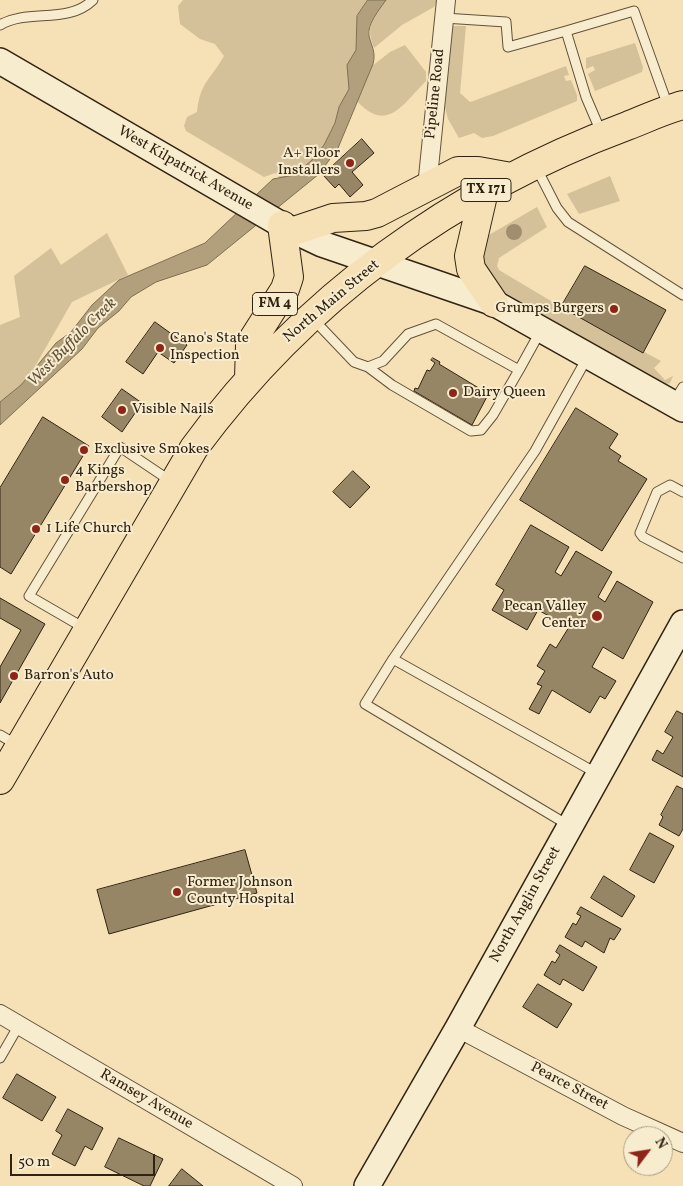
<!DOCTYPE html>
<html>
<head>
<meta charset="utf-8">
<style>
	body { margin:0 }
	#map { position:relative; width:683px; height:1186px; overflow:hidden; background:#f5e1b5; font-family:Vollkorn,serif }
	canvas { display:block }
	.north { position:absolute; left:623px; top:1126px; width:50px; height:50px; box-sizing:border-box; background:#f8eccf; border:1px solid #a89c83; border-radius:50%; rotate:59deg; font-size:14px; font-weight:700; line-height:20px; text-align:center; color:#312311 }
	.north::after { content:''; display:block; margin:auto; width:18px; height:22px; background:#8f2418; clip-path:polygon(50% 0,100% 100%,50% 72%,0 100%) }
	.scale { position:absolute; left:10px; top:1154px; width:145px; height:22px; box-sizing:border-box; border:2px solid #312311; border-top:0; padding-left:6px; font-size:15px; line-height:18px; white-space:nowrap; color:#312311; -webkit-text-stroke:4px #f8eccf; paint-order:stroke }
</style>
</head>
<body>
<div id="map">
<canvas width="683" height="1186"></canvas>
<div class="north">N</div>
<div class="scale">50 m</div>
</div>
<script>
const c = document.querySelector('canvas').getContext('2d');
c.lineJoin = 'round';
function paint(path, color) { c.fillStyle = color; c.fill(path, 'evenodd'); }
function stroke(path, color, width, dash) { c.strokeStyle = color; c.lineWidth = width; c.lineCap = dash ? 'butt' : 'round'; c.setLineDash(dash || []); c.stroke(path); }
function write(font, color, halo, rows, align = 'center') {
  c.font = font + ' Vollkorn,serif'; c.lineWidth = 4; c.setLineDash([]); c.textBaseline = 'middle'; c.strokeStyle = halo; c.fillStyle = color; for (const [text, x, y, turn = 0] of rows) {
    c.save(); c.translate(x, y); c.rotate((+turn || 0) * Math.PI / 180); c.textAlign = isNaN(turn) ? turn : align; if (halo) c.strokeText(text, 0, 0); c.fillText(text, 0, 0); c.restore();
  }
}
paint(new Path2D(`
	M183,0H368L357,16L356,50L347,65L349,89L339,107L335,123L324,145L311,161L294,175L281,179L275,173L264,177L186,131L184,126L187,117L197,112C200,82 211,79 224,56L215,44L200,39L180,24L178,6Z
	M386,0H437L434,7L402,25L374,48C365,26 373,18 386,0Z
	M452,26H466L460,93L470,102L476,100L566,66L569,75L564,76L566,81L571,80L577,95V101L493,136L482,138L474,133L459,138L448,119L445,107Z
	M635,43L643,67L642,72L595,91L588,74L595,70L593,66L586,69V58Z
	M405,45L426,72V81C403,104 387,134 357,101L372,66L390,52Z
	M610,176L620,201L579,214L567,194Z
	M537,207L547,227L499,258L497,266L499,270L561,307L661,361L654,368L665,380L673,376L670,383L667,384L488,284L477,258L482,239Z
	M107,233L128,275L72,302L34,368L21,385L0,402V325L20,317L14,276L51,248L61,265Z`), '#d4c199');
const water = new Path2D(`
	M368,0H386C379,10 367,24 369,36C372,48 376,52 373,64L338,148L319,174L207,265L156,282L131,297L119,311L98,328L82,349L0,425V402L21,385L56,343L71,332L92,305L119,280L205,243L273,179L294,175L311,161L324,145L335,123L339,107L349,89L347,65L356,50L357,16Z`);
paint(water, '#b2a07d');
stroke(water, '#7e6e52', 1);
const building = new Path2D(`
	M362,139L374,153L352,172L363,185L350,197L339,184L335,188L323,175Z
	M585,266L666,310L643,353L561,307Z
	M155,322L187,345L174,363L158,352L143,374L126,362Z
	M433,358L440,362L439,364L482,390L483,387L490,391L472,425L414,391L415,388L418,389L427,370L430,371L435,363L431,360Z
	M122,389L142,403L122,432L102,417Z
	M576,408L618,434L609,448L621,456L618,461L647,479L602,551L520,500Z
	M43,417L89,446L11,574L0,567V488Z
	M353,471L370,487L350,508L333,492Z
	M531,525L569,547L555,572L561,576L576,551L612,572L598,597L605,602L617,581L653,602L623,659L603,647L592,667L616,681L605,699L600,696L590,713L552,690L539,714L529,709L542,686L537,684L545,671L537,666L550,644L556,648L569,627L538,610L527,630L492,610L504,590L496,585Z
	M0,598L45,624L0,703V667L21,630L0,618Z
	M677,711L683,714V777L652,760L657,750L663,754L673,737L665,732Z
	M677,786L683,789V829L679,836L659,825L663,817L661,815Z
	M650,833L674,846L654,883L630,870Z
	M245,850L257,893L109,934L97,890Z
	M604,876L635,896L622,917L591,898Z
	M581,907L621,929L614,940L610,938L604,953L585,941L582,947L565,937L573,923L576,925L581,916L577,914Z
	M560,945L597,967L583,991L563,979L560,985L544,975L552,961L555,963L560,955L556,952Z
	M538,984L572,1004L557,1028L523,1007Z
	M17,1074L56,1097L42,1121L3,1098Z
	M68,1109L103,1128L92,1150L85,1146L75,1166L52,1154L62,1135L56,1131Z
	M119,1138L163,1159L150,1186H144L105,1167Z
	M182,1169L203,1186H169Z`);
paint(building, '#978666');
stroke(building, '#312311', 1);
const lane = new Path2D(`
	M444,18L506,22L508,47L566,31
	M0,25C29,8 67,25 93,0
	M601,132L586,97L566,31L634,11L668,106
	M536,167L557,208L568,222L683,295
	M314,320L354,362L368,367L383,361L408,334L436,324L519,370L540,332
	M368,367L392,385L471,431L481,430L493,415L519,370
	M673,403L683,387
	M683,492L670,485L657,492L640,533L643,537L683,558
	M86,629L29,596L120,447L172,482
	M393,659L535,451L587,358
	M0,735L17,745
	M568,825L365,704L393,659L598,774
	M0,1058L19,1025`);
const street = new Path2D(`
	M427,187L446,0
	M0,1014L293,1186
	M458,1028L623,1116L683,1143`);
const secondary = new Path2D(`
	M0,61L282,225L322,244L494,303L683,409
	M367,1186L458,1028L683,623`);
const primary = new Path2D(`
	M484,191L469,256L471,269L494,303
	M294,231L333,218L366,216L377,213L458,171H478L511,177
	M249,379L250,344L285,289L289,277L282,225
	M0,780L194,448C304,298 452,191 627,126C645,119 664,110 683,105`);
stroke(lane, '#62523a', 11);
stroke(street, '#62523a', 20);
stroke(secondary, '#312311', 28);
stroke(primary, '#312311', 30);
stroke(lane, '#f8eccf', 9);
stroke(street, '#f8eccf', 18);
stroke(secondary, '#f8eccf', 25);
stroke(primary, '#f5e1b5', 28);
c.fillStyle = '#a08e6e';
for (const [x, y] of [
	[514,232]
]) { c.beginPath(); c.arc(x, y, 8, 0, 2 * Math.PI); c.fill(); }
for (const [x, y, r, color] of [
	[350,163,5,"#8f2418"],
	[614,309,5,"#8f2418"],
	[160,348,5,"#8f2418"],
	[453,393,5,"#8f2418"],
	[122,410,5,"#8f2418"],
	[84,450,5,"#8f2418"],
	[65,480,5,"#8f2418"],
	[36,529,5,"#8f2418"],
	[597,616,6,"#8f2418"],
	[14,676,5,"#8f2418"],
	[177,892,5,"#8f2418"]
]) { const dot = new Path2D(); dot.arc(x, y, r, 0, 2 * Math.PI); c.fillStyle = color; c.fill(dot); stroke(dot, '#f8eccf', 2); }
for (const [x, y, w] of [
	[486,190,50],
	[275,304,45]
]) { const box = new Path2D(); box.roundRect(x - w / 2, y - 11.5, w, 23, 4); c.fillStyle = '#f8eccf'; c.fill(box); stroke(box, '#312311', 1); }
write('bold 14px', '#312311', null, [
	["TX 171",486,190],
	["FM 4",275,304]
]);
write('15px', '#312311', '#f8eccf', [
	["Pipeline Road",436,94,-84],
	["West Kilpatrick Avenue",185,169,30],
	["North Main Street",332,302,-40],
	["North Anglin Street",526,905,-61],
	["Pearce Street",569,1087,28],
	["Ramsey Avenue",146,1100,30]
]);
write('15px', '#312311', '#f8eccf', [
	["A+ Floor",340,154,"right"],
	["Installers",340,171,"right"],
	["Grumps Burgers",604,309,"right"],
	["Cano's State",170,339],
	["Inspection",170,356],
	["Dairy Queen",463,393],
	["Visible Nails",132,410],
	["Exclusive Smokes",94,450],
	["4 Kings",75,471],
	["Barbershop",75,488],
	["1 Life Church",46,529],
	["Pecan Valley",586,607,"right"],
	["Center",586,624,"right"],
	["Barron's Auto",24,676],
	["Former Johnson",187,883],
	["County Hospital",187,900]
], 'left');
write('italic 16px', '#5e4f37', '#f8eccf', [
	["West Buffalo Creek",73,343,-45]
]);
</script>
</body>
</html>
